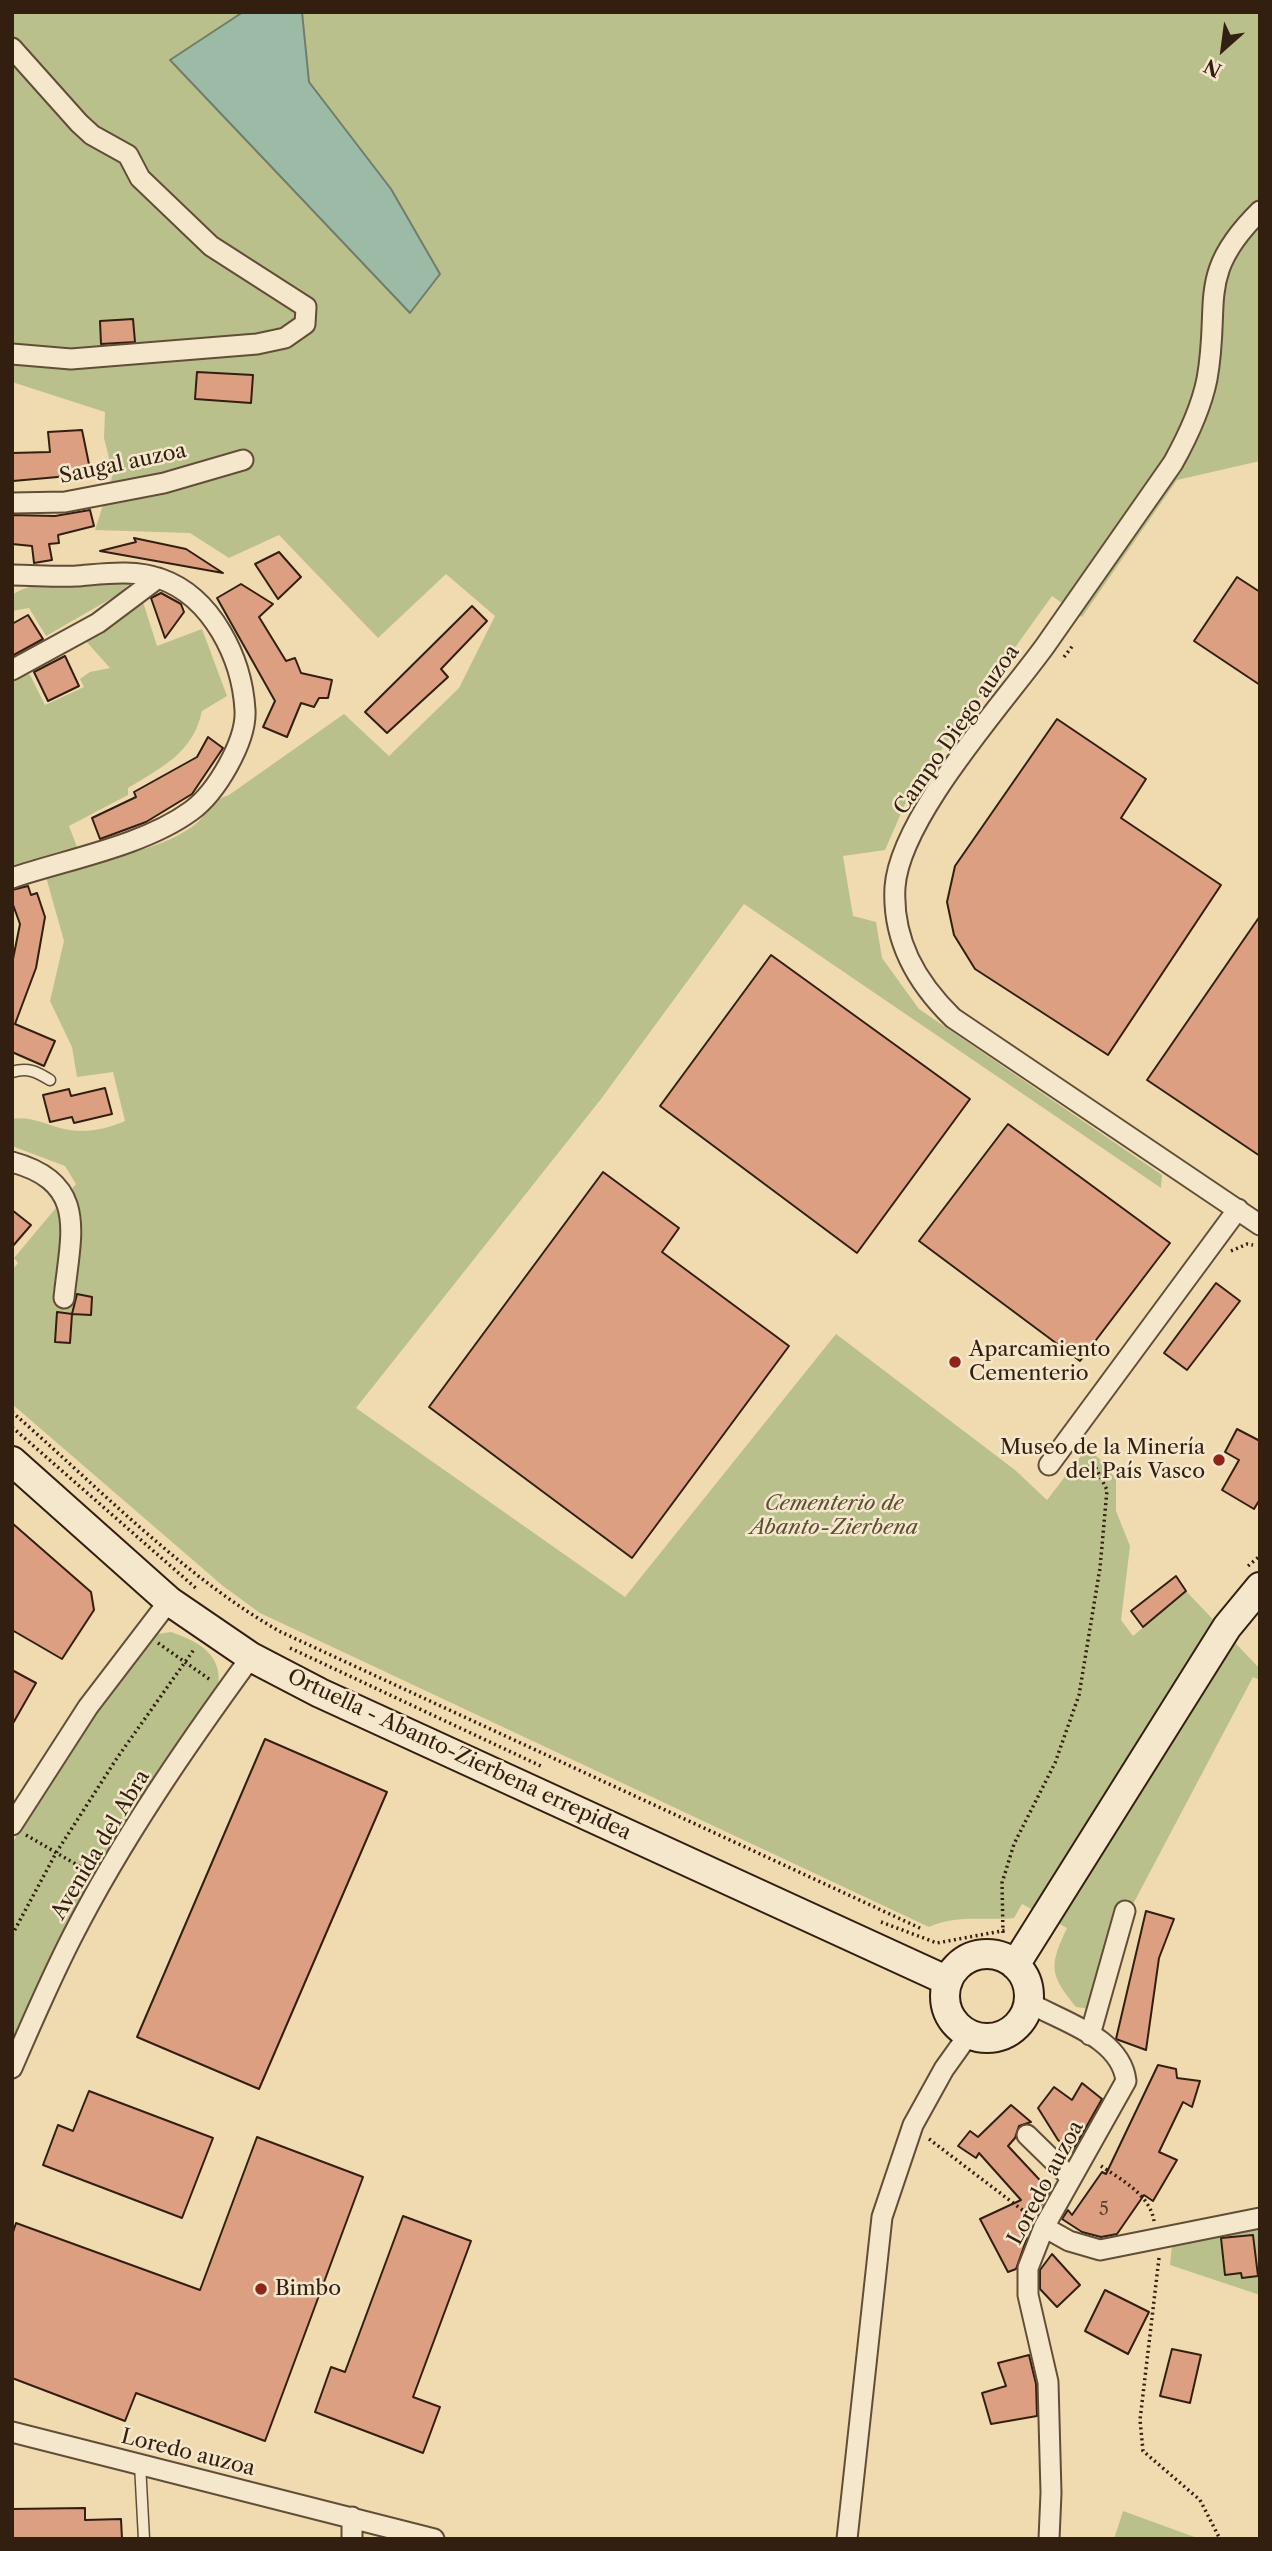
<!DOCTYPE html>
<html>
<head>
<meta charset="utf-8">
<style>
	body { margin:0 }
	#map { position:relative; width:1272px; height:2551px; overflow:hidden; background:#f0dab0; font-family:"Libre Caslon Text",serif }
	canvas { display:block }
	.frame { position:absolute; inset:0; border:14px solid #331f0f; pointer-events:none }
	.north { position:absolute; left:1188px; top:14px; width:70px; height:70px; -webkit-text-stroke:5px #f5e7cc; paint-order:stroke; rotate:208deg; font-size:19px; font-weight:700; line-height:28px; text-align:center; color:#331f0f }
	.north::after { content:''; display:block; margin:auto; width:24px; height:32px; background:#331f0f; clip-path:polygon(50% 0,100% 100%,50% 72%,0 100%) }
</style>
</head>
<body>
<div id="map">
<canvas width="1272" height="2551"></canvas>
<div class="frame"></div>
<div class="north">N</div>
</div>
<script>
const c = document.querySelector('canvas').getContext('2d');
c.lineJoin = 'round';
function paint(path, color) { c.fillStyle = color; c.fill(path, 'evenodd'); }
function stroke(path, color, width, dash) { c.strokeStyle = color; c.lineWidth = width; c.lineCap = dash ? 'butt' : 'round'; c.setLineDash(dash || []); c.stroke(path); }
function write(font, color, halo, rows, align = 'center') {
  c.font = font + ' "Libre Caslon Text",serif'; c.lineWidth = 5; c.setLineDash([]); c.textBaseline = 'middle'; c.strokeStyle = halo; c.fillStyle = color; for (const [text, x, y, turn = 0] of rows) {
    c.save(); c.translate(x, y); c.rotate((+turn || 0) * Math.PI / 180); c.textAlign = isNaN(turn) ? turn : align; if (halo) c.strokeText(text, 0, 0); c.fillText(text, 0, 0); c.restore();
  }
}
paint(new Path2D(`
	M12,12H1260V461L1177,480L1082,617L1052,596L909,795L885,850L843,856L853,916L876,922L882,958L919,1009L1162,1175L1161,1188L744,904L601,1099L356,1408L625,1597L836,1334L1015,1470L1047,1500L1087,1448L1102,1461L1116,1479V1511L1130,1546L1121,1620L1133,1636L1186,1591L1260,1669V1680L1253,1677L1132,1906L1091,2009L1076,2007C1049,1974 1049,1966 1067,1928L1022,1904L1014,1918C984,1921 957,1914 929,1927L260,1613L223,1586L12,1404V1270L18,1263L14,1258L76,1184L65,1166L12,1146V1119C30,1116 44,1124 60,1128C83,1134 104,1130 125,1121L113,1072L77,1077L72,1047L50,1001L64,941L41,859L12,868V666L30,675L45,705L84,687L80,679L90,672L110,668L85,640L143,602L157,646L202,629L227,696L202,711C193,753 162,767 128,788V795L69,826L77,847L90,861C124,855 164,847 193,826C209,815 206,802 229,795L344,714L389,756L459,688L495,616L446,574L378,638L279,535L229,558L190,533L95,530L113,474L104,438L105,412L12,382Z
	M133,580L119,594L46,636L29,608L12,611V595C38,576 101,582 133,580Z
	M171,1632C204,1643 227,1659 216,1696L12,2050V1844L32,1807L140,1648L158,1634Z
	M1260,2227V2295L1170,2265L1172,2245Z
	M1123,2511L1200,2539H1114Z`), '#bac08b');
const water = new Path2D(`
	M243,12H302L309,82L391,189L440,274L410,313L170,60Z`);
paint(water, '#9bbba6');
stroke(water, '#717d6a', 2);
const building = new Path2D(`
	M133,319L135,342L101,344L100,321Z
	M197,372L253,375L251,403L195,399Z
	M82,430L91,474L13,481L12,453L50,452L48,432Z
	M90,510L94,526L58,535L59,543L49,544L52,560L34,563L32,546L12,544V515L55,516Z
	M134,538L186,549L223,573L100,551L136,542Z
	M279,552L301,577L278,599L255,564Z
	M1237,577L1260,592V685L1194,641Z
	M241,584L273,604L259,617L286,661L295,658L301,673L332,680L328,698H319L314,707L301,703L287,737L263,727L275,701L217,598Z
	M161,593L181,604L184,612L165,638L151,598Z
	M472,606L487,621L441,669L448,677L387,733L365,712Z
	M28,615L43,639L12,656V624Z
	M65,656L79,686L48,701L34,672Z
	M1057,719L1146,779L1121,818L1221,885L1108,1055L975,969L954,935L947,902L955,866Z
	M208,737L223,748L192,794L146,822L100,839L92,818L136,797L134,792L197,757Z
	M28,886L31,895L37,893L45,917L36,968L15,1024L55,1041L44,1066L12,1052V964L20,924L12,902V890Z
	M1260,916V1156L1147,1080Z
	M771,955L970,1099L857,1253L660,1106Z
	M105,1088L112,1114L74,1123L72,1117L50,1122L43,1095L69,1089L71,1096Z
	M1008,1124L1170,1243L1080,1361L919,1241Z
	M603,1172L679,1228L662,1252L789,1346L632,1558L429,1407Z
	M12,1210L31,1225L12,1247Z
	M1216,1283L1240,1301L1187,1370L1164,1353Z
	M77,1294L92,1297L91,1315L72,1314Z
	M57,1312L72,1314L70,1343L55,1342Z
	M1237,1429L1260,1441V1499L1254,1509L1222,1490L1239,1460L1225,1452Z
	M12,1523L91,1592L94,1610L62,1659L12,1630Z
	M1176,1576L1186,1591L1143,1627L1131,1611Z
	M12,1670L36,1683L12,1725Z
	M265,1739L387,1792L259,2089L137,2037Z
	M1146,1911L1174,1919L1159,1958L1146,2050L1116,2039Z
	M1158,2065L1176,2069L1177,2078L1200,2081L1192,2107L1183,2102L1159,2152L1177,2160L1153,2201L1144,2195L1117,2234L1101,2237L1082,2232L1062,2219L1068,2210L1072,2215L1102,2172L1106,2174Z
	M1082,2083L1102,2099L1072,2152L1058,2140L1038,2108L1054,2087L1072,2100Z
	M89,2091L213,2138L182,2218L43,2165L58,2125L73,2131Z
	M1011,2105L1031,2122L1019,2126L1015,2138L1008,2146L1050,2191L1024,2233L1027,2238L1016,2269L1008,2272L980,2219L1021,2200L979,2153L976,2158L958,2146L970,2131L978,2137Z
	M257,2137L363,2177L265,2441L136,2393L125,2421L12,2378V2235L16,2223L200,2290Z
	M403,2216L471,2241L413,2397L440,2407L423,2453L315,2412L331,2367L345,2372Z
	M1253,2235L1258,2276L1242,2278L1241,2273L1225,2275L1221,2238Z
	M1052,2254L1080,2285L1057,2307L1040,2289V2270Z
	M1105,2290L1149,2312L1128,2354L1085,2331Z
	M1172,2349L1201,2355L1190,2403L1160,2396Z
	M1029,2355L1036,2384L1037,2416L991,2424L982,2393L1006,2386L998,2363Z
	M85,2508V2520L121,2519L122,2539H12V2509Z`);
paint(building, '#dc9f82');
stroke(building, '#331f0f', 2);
const lane = new Path2D(`
	M12,1072C28,1067 37,1072 50,1080
	M140,2464L144,2539`);
const street = new Path2D(`
	M12,48L79,123L92,135L128,155L140,178L211,246L306,307L305,324L285,338L257,344L71,359L12,354
	M1260,211C1195,275 1221,302 1207,379C1201,409 1188,436 1173,463C1130,524 1088,585 1045,646C1003,704 900,817 895,887C892,940 916,982 953,1018L1260,1225
	M12,503L65,502L164,483L243,460
	M12,575C33,575 55,577 76,576C103,574 134,569 161,579C212,597 242,658 245,710C247,741 216,793 191,811C143,846 68,859 12,878
	M12,670L98,623L158,578
	M12,1162C90,1183 70,1236 64,1298
	M1049,1465L1238,1209
	M12,1825L88,1707L169,1601
	M1028,2002C1062,2022 1121,2037 1126,2081L1044,2227L1028,2268V2295L1048,2382L1051,2493L1049,2539
	M1090,2035L1125,1911
	M12,2068C31,2024 50,1980 72,1937C122,1839 186,1746 251,1657
	M1027,2135L1071,2178
	M1044,2227L1069,2241L1100,2250L1260,2218
	M12,2432L434,2539
	M352,2517V2539
	M847,2539L882,2217L913,2125L944,2069L969,2034`);
const secondary = new Path2D(`
	M12,1461L169,1601L251,1657L320,1693L948,1981
	M945 1996a42 42 0 1 1 84 0a42 42 0 1 1-84 0Z
	M1015,1965L1227,1627L1260,1587`);
stroke(lane, '#624e37', 13);
stroke(street, '#624e37', 23);
stroke(secondary, '#331f0f', 32);
stroke(new Path2D(`
	M1064,657L1074,644
	M1231,1251L1247,1244L1253,1245
	M12,1412C96,1485 185,1578 281,1632L922,1929
	M12,1427L198,1590
	M1248,1566L1260,1556
	M158,1643L212,1681
	M290,1648L543,1767
	M26,1835L86,1870
	M881,1922L937,1943L1007,1930
	M1003,1933L1002,1883L1014,1844L1055,1763L1079,1695L1100,1568L1107,1490L1094,1464L1070,1477L1065,1474
	M12,1935L56,1853L117,1758L195,1648
	M929,2139L1029,2215
	M1101,2166C1122,2180 1150,2195 1154,2221
	M1159,2258L1140,2420L1143,2451L1200,2500L1220,2539`), '#331f0f', 3.5, [2, 3.5]);
stroke(lane, '#f5e7cc', 10);
stroke(street, '#f5e7cc', 19);
stroke(secondary, '#f5e7cc', 28);
for (const [x, y, r, color] of [
	[955,1362,7,"#8f2418"],
	[1219,1460,7,"#8f2418"],
	[261,2289,7,"#8f2418"]
]) { const dot = new Path2D(); dot.arc(x, y, r, 0, 2 * Math.PI); c.fillStyle = color; c.fill(dot); stroke(dot, '#f5e7cc', 2.5); }
write('18px', '#5d3f2c', null, [
	["5",1104,2210]
]);
write('21px', '#331f0f', '#f5e7cc', [
	["Saugal auzoa",123,464,-12],
	["Campo Diego auzoa",957,730,-55],
	["Ortuella - Abanto-Zierbena errepidea",459,1755,25],
	["Avenida del Abra",101,1845,-59],
	["Loredo auzoa",1046,2183,-62],
	["Loredo auzoa",188,2453,14]
]);
write('21px', '#331f0f', '#f5e7cc', [
	["Aparcamiento",969,1350],
	["Cementerio",969,1374],
	["Museo de la Minería",1205,1448,"right"],
	["del País Vasco",1205,1472,"right"],
	["Bimbo",275,2289]
], 'left');
write('italic 21px', '#5c4f34', '#f5e7cc', [
	["Cementerio de",834,1504],
	["Abanto-Zierbena",834,1528]
]);
</script>
</body>
</html>
